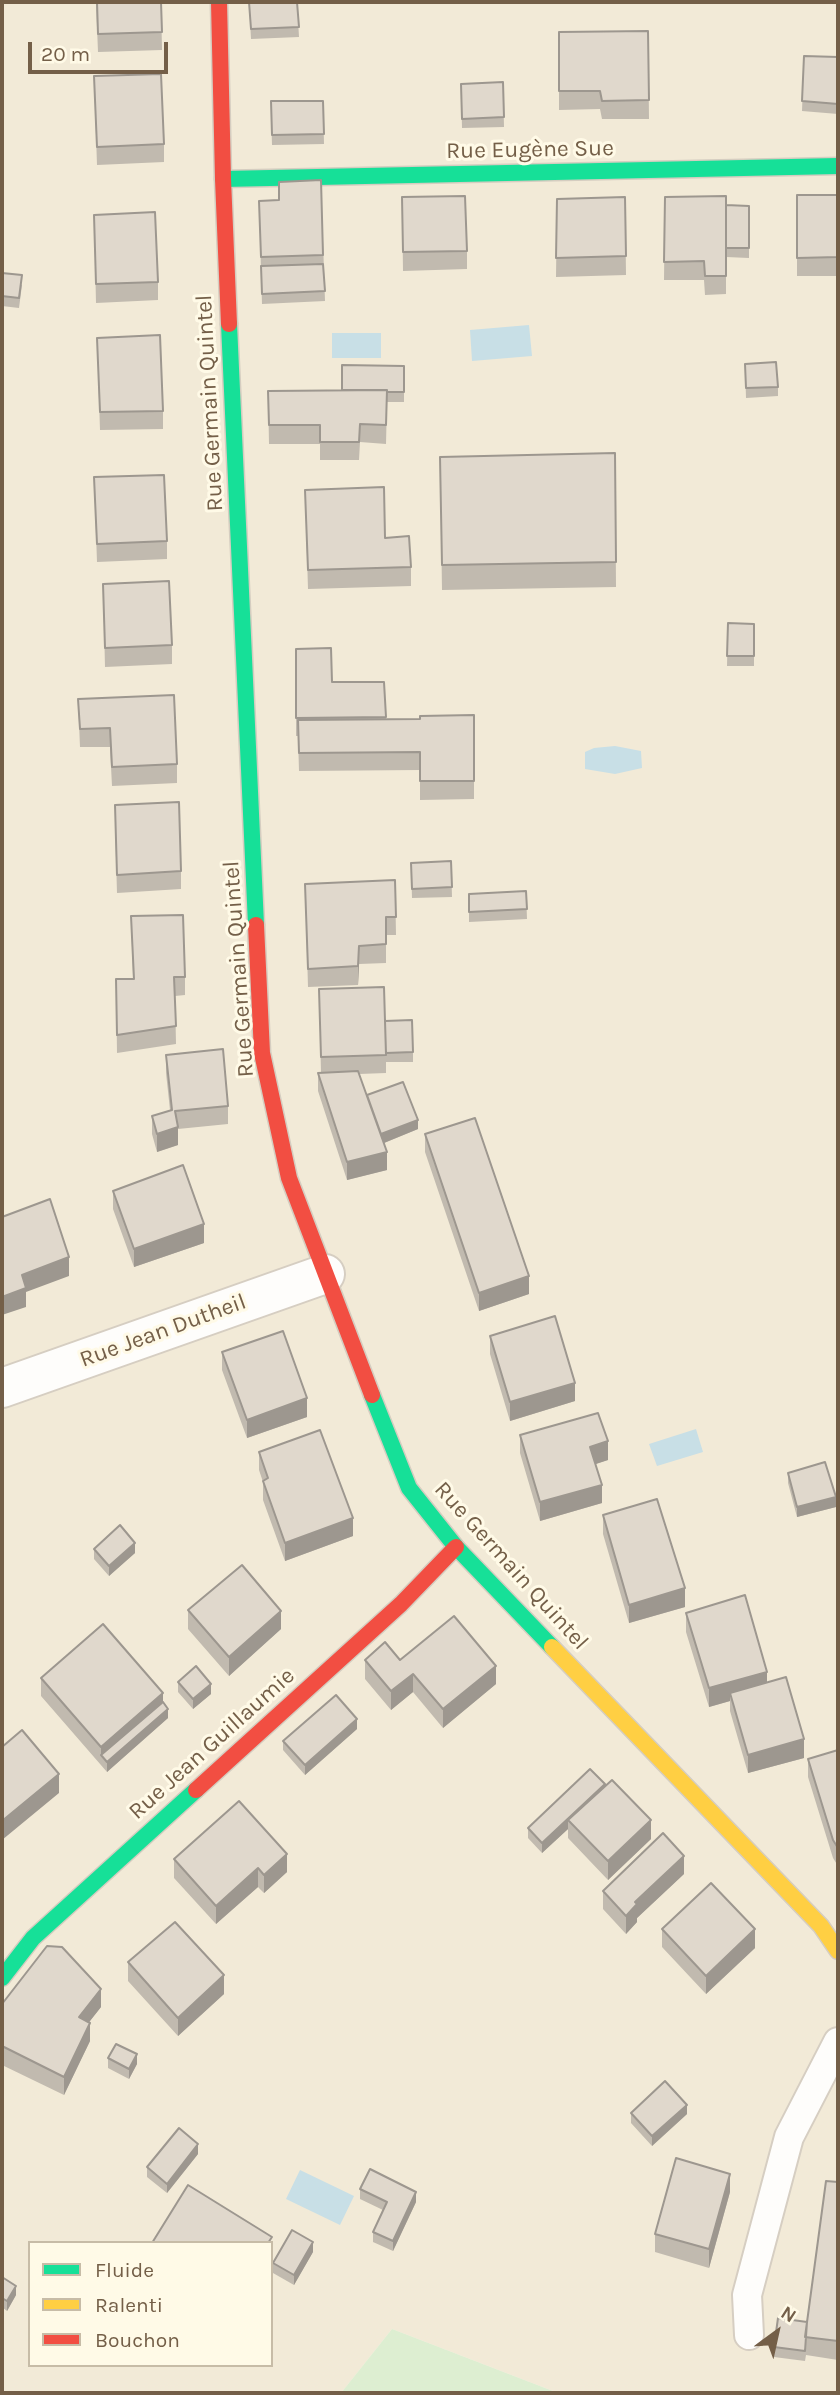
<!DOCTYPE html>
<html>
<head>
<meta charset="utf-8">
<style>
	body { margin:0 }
	#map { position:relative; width:840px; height:2395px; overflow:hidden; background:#f6f2e7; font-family:Karla,sans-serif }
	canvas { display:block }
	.frame { position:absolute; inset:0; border:4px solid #745f48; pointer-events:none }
	.legend { position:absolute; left:28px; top:2241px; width:245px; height:126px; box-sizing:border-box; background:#fffae7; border:2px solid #c7bca7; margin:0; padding:9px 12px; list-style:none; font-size:21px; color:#745f48 }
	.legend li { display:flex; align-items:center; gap:14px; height:35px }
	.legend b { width:35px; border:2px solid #c7bca7 }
	.north { position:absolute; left:742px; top:2297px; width:70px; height:70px; -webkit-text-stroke:5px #fffae7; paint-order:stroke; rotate:33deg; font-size:19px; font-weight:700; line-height:28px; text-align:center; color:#745f48 }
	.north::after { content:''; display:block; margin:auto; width:24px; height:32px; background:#745f48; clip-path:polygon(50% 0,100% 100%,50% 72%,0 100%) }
	.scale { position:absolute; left:28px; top:42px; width:140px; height:32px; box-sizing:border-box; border:4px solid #745f48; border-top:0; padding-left:9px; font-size:21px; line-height:24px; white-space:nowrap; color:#745f48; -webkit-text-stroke:5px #fffae7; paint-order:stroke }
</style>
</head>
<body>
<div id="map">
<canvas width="840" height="2395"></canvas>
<div class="frame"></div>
<ul class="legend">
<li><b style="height:9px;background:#16e098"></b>Fluide</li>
<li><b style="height:9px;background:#ffcf43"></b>Ralenti</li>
<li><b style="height:9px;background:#f24e42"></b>Bouchon</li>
</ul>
<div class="north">N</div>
<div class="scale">20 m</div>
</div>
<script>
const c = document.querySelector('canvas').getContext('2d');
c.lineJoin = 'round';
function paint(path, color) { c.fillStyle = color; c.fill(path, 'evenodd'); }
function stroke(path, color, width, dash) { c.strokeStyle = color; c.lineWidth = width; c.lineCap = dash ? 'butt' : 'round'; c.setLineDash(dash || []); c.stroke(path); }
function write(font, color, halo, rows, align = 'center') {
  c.font = font + ' Karla,sans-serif'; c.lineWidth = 6; c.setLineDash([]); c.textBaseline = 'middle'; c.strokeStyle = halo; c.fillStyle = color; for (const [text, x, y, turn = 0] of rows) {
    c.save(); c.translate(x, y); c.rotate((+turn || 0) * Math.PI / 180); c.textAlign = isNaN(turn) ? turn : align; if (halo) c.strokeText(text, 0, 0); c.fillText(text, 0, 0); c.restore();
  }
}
paint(new Path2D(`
	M2,2H838V2393H558L392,2329L341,2393H2ZM30,2243H271V2365H30Z`), '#f2ead7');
paint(new Path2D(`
	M392,2329L558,2393H341Z`), '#ddeed1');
paint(new Path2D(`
	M529,325L532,356L472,361L470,330Z
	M332,333H381V358H332Z
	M615,746L641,751L642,768L615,774L585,769V752L594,748Z
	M696,1429L703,1452L657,1466L649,1444Z
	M300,2170L354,2196L340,2225L286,2199Z`), '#c8dfe6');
const lane = new Path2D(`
	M749,2335L747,2295L789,2137L838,2042`);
const street = new Path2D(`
	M2,1388L325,1274`);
const fast = new Path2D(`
	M223,179L838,166
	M229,324L256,925
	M372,1395L409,1488L456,1547L552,1647
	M2,1978L33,1938L196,1790`);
const slow = new Path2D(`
	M552,1647L821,1926L838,1951`);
const jam = new Path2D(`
	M219,2L223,179L229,324
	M256,925L262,1053L289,1178L372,1395
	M196,1790L401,1604L456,1547`);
stroke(lane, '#d6cec2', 32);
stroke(street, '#d6cec2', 42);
stroke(fast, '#d5cdc0', 19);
stroke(slow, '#d5cdc0', 19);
stroke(jam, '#d5cdc0', 19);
stroke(lane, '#fefdfb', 28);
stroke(street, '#fefdfb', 38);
stroke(fast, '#16e098', 16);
stroke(slow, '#ffcf43', 16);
stroke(jam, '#f24e42', 16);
paint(new Path2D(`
	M96,2H161L162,50L98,52Z
	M249,2H297L299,37L251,39Z
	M648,31L649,119H602L600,109L559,110V32Z
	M804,56L838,57V114L802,111Z
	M94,76L164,144V162L97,165Z
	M503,82L504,127L462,128L461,84Z
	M323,101L324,144L272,145L271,111Z
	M321,180L325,301L262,304L259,201L279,200Z
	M797,195H838V276H797Z
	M402,197L467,251V269L403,271Z
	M625,197L626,275L556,277L557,199Z
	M665,197L726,205L749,206V258L726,257V294L705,295L704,280H664Z
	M94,215L158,282V300L96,303Z
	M2,273L22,285L19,308L2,306Z
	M97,338L163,411V429L100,430Z
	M745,364L778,387V396L746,398Z
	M404,366V402H387L386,444L360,442L359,460H320V444H269L268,391L342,390Z
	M615,453L616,587L442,590L440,457Z
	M94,477L167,541V559L97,562Z
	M305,490L385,538L411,567V586L308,589Z
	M103,584L172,645V664L105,667Z
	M728,623L754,624V666H727Z
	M296,649L332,682H384L386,719H420L474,715V799L420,800V770L299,771L298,736H296Z
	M78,699L177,764V783L112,786L110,747H80Z
	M115,823L181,871V889L117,893Z
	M451,861L452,897L412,898L411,863Z
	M395,880L396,935H386V963L359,964L358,985L308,987L305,884Z
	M526,891L527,919L469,922V894Z
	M131,916L185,977V995L175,996L176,1044L117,1053L116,979H133Z
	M319,989L385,1021L413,1052V1062H386V1073L359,1074L367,1095L418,1129L384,1143L387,1170L347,1180L318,1091V1073H321Z
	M166,1055L228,1106V1124L178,1129V1145L157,1152L152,1134V1116L170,1110L166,1073Z
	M425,1134L529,1294L479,1311L425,1152Z
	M113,1191L204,1243L134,1267L113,1209Z
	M490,1336L575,1401L510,1421L490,1354Z
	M222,1352L307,1417L247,1438L222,1370Z
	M520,1435L608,1460L595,1464L602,1503L540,1521L520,1453Z
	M259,1452L353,1536L285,1561L263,1500V1482L259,1470Z
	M788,1473L836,1507L797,1517L788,1483Z
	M603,1515L685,1607L629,1623L603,1534Z
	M94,1549L135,1553L109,1576L94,1559Z
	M188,1610L281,1629L229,1676L188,1629Z
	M686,1613L767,1683L804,1758L748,1773L730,1711V1701L709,1707L686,1632Z
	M365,1660L496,1684L443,1728L413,1692L391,1710L365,1679Z
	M41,1678L163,1702L168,1718L107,1772L41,1696Z
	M178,1682L211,1694L193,1709L178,1692Z
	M357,1729L305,1775L283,1750V1741Z
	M838,1750V1866L833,1858L808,1777V1759Z
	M605,1786L651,1839L608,1880L568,1838V1829L542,1853L528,1838V1828Z
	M174,1859L287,1872L264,1893L258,1887L216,1924L174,1878Z
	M684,1874L637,1918V1922L626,1934L603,1909V1891Z
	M662,1929L755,1948L706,1994L662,1947Z
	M128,1962L224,1994L178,2036L128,1981Z
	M2,2004L101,2007L89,2022L90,2041L64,2095L2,2065Z
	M108,2058L137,2064L129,2079L108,2068Z
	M631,2113L687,2114L652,2146L631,2123Z
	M198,2154L167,2193L147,2177V2167Z
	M838,2182V2360L806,2355L805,2361L774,2357V2347L807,2322Z
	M360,2189L416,2202L393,2251L373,2242V2232L383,2210L360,2199Z
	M730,2192L709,2268L655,2252V2234Z
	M313,2252L294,2285L273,2273V2263Z
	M2,2277L16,2295L7,2311L2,2307Z`), '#c1baaf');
paint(new Path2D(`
	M359,946V964L358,985V966Z
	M418,1120V1129L379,1145V1135Z
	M178,1127V1145L157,1152V1134Z
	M387,1152V1170L347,1180V1162Z
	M204,1224V1243L134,1267V1249Z
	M69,1257V1276L26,1292V1307L2,1315V1297L22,1275Z
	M529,1276V1294L479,1311V1293Z
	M575,1383V1401L510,1421V1402Z
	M307,1398V1417L247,1438V1420Z
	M608,1441V1460L590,1466V1447Z
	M602,1485V1503L540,1521V1502Z
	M836,1497V1507L797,1517V1507Z
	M353,1518V1536L285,1561V1543Z
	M135,1543V1553L109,1576V1566Z
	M685,1588V1607L629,1623V1605Z
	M281,1611V1629L229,1676V1657Z
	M496,1666V1684L443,1728V1709Z
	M767,1672V1691L730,1693V1701L709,1707V1688Z
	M413,1674V1692L391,1710V1691Z
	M211,1684V1694L193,1709V1699Z
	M163,1693V1711L101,1755V1747Z
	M168,1709V1718L107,1772V1762Z
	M357,1719V1729L305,1775V1765Z
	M804,1739V1758L748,1773V1755Z
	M59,1774V1793L2,1840V1821Z
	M605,1784V1794L568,1820V1829L542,1853V1843Z
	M651,1820V1839L608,1880V1861Z
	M287,1854V1872L264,1893V1875Z
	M684,1856V1874L637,1918V1922L626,1934V1916L635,1902Z
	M258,1868V1887L216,1924V1906Z
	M755,1929V1948L706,1994V1976Z
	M224,1975V1994L178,2036V2018Z
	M101,1989V2007L79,2035V2017Z
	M90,2023V2041L64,2095V2077Z
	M137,2054V2064L129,2079V2069Z
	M687,2105V2114L652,2146V2136Z
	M198,2144V2154L167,2193V2184Z
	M730,2174V2192L709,2268V2249Z
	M416,2192V2202L393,2251V2241Z
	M313,2242V2252L294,2285V2275Z
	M16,2286V2295L7,2311V2301Z`), '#9d978f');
const building = new Path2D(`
	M97,2H161L162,32L98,34Z
	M249,2H297L299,27L251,29Z
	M648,31L649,100L602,101L600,91H559V32Z
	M804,56L838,57V104L802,101Z
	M161,74L164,144L97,147L94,76Z
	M503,82L504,117L462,119L461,84Z
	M271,101H323L324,134L272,135Z
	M321,180L323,255L261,257L259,201L279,200V182Z
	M797,195H838V257L797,258Z
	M465,196L467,251L403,252L402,197Z
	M726,196V276H705L704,261L664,262L665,197Z
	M625,197L626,256L556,258L557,199Z
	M726,205L749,206V248H726Z
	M155,212L158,282L96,284L94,215Z
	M323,264L325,291L262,294L261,266Z
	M2,273L22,275L19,298L2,296Z
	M160,335L163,411L100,412L97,338Z
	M776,362L778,387L746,388L745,364Z
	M342,365L404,366V392H387V390H342Z
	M387,390L386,425L360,424L359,442H320V425H269L268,391Z
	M615,453L616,562L442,565L440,457Z
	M164,475L167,541L97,544L94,477Z
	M384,487L385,538L409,536L411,567L308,570L305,490Z
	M169,581L172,645L105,648L103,584Z
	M728,623L754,624V656H727Z
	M331,648L332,682H384L386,717L296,718V649Z
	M174,695L177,764L112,767L110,728L80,729L78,699Z
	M474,715V781H420V752L299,753L298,720L420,719V716Z
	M179,802L181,871L117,875L115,805Z
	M451,861L452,887L412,889L411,863Z
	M395,880L396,917H386V944L359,946L358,966L308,969L305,884Z
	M526,891L527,909L469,912V894Z
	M183,915L185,977H174L176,1026L117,1035L116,979H134L131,916Z
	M384,987L386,1055L321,1057L319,989Z
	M412,1020L413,1052L386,1053L385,1021Z
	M223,1049L228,1106L175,1111L178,1127L157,1134L152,1116L172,1110L166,1055Z
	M358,1071L387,1152L347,1162L318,1073Z
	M403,1082L418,1120L381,1134L367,1095Z
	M475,1118L529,1276L479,1293L425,1134Z
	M183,1165L204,1224L134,1249L113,1191Z
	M50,1199L69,1257L22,1275L26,1288L2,1297V1217Z
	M555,1316L575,1383L510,1402L490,1336Z
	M283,1331L307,1398L247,1420L222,1352Z
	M598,1413L608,1441L590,1447L602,1485L540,1502L520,1435Z
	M320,1430L353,1518L285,1543L263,1481L268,1478L259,1452Z
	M825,1462L836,1497L797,1507L788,1473Z
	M657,1499L685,1588L629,1605L603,1515Z
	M120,1525L135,1543L109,1566L94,1549Z
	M242,1565L281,1611L229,1657L188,1610Z
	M745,1595L767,1672L709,1688L686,1613Z
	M454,1616L496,1666L443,1709L413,1674L391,1691L365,1660L385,1642L400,1660Z
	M103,1624L163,1693L101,1747L41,1678Z
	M196,1666L211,1684L193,1699L178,1682Z
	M786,1677L804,1739L748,1755L730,1693Z
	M336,1695L357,1719L305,1765L283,1741Z
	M163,1702L168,1709L107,1762L101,1755Z
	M22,1730L59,1774L2,1821V1747Z
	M838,1750V1848L833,1840L808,1759Z
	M590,1769L605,1784L542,1843L528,1828Z
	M612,1780L651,1820L608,1861L568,1820Z
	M239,1801L287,1854L264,1875L258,1868L216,1906L174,1859Z
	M663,1833L684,1856L635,1902L637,1904L626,1916L603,1891Z
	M711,1883L755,1929L706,1976L662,1929Z
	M175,1922L224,1975L178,2018L128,1962Z
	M47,1946L62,1947L101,1989L79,2017L90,2023L64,2077L2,2046V2004Z
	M116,2044L137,2054L129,2069L108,2058Z
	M665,2081L687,2105L652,2136L631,2113Z
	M179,2128L198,2144L167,2184L147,2167Z
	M676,2158L730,2174L709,2249L655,2234Z
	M370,2169L416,2192L393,2241L373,2232L387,2202L360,2189Z
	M826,2181L838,2182V2341L805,2337Z
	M188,2185L272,2237L268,2243H152Z
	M292,2230L313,2242L294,2275L273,2263Z
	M2,2277L16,2286L7,2301L2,2298Z
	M778,2318L807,2322L805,2351L774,2347Z`);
paint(building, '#e0d8cc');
stroke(building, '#9d978f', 2);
write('23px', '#745f48', '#fffae7', [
	["Rue Eugène Sue",530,150,-1],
	["Rue Germain Quintel",210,403,-93],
	["Rue Germain Quintel",239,969,-94],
	["Rue Jean Dutheil",163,1331,-20],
	["Rue Germain Quintel",511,1566,48],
	["Rue Jean Guillaumie",212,1744,-42]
]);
</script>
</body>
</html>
